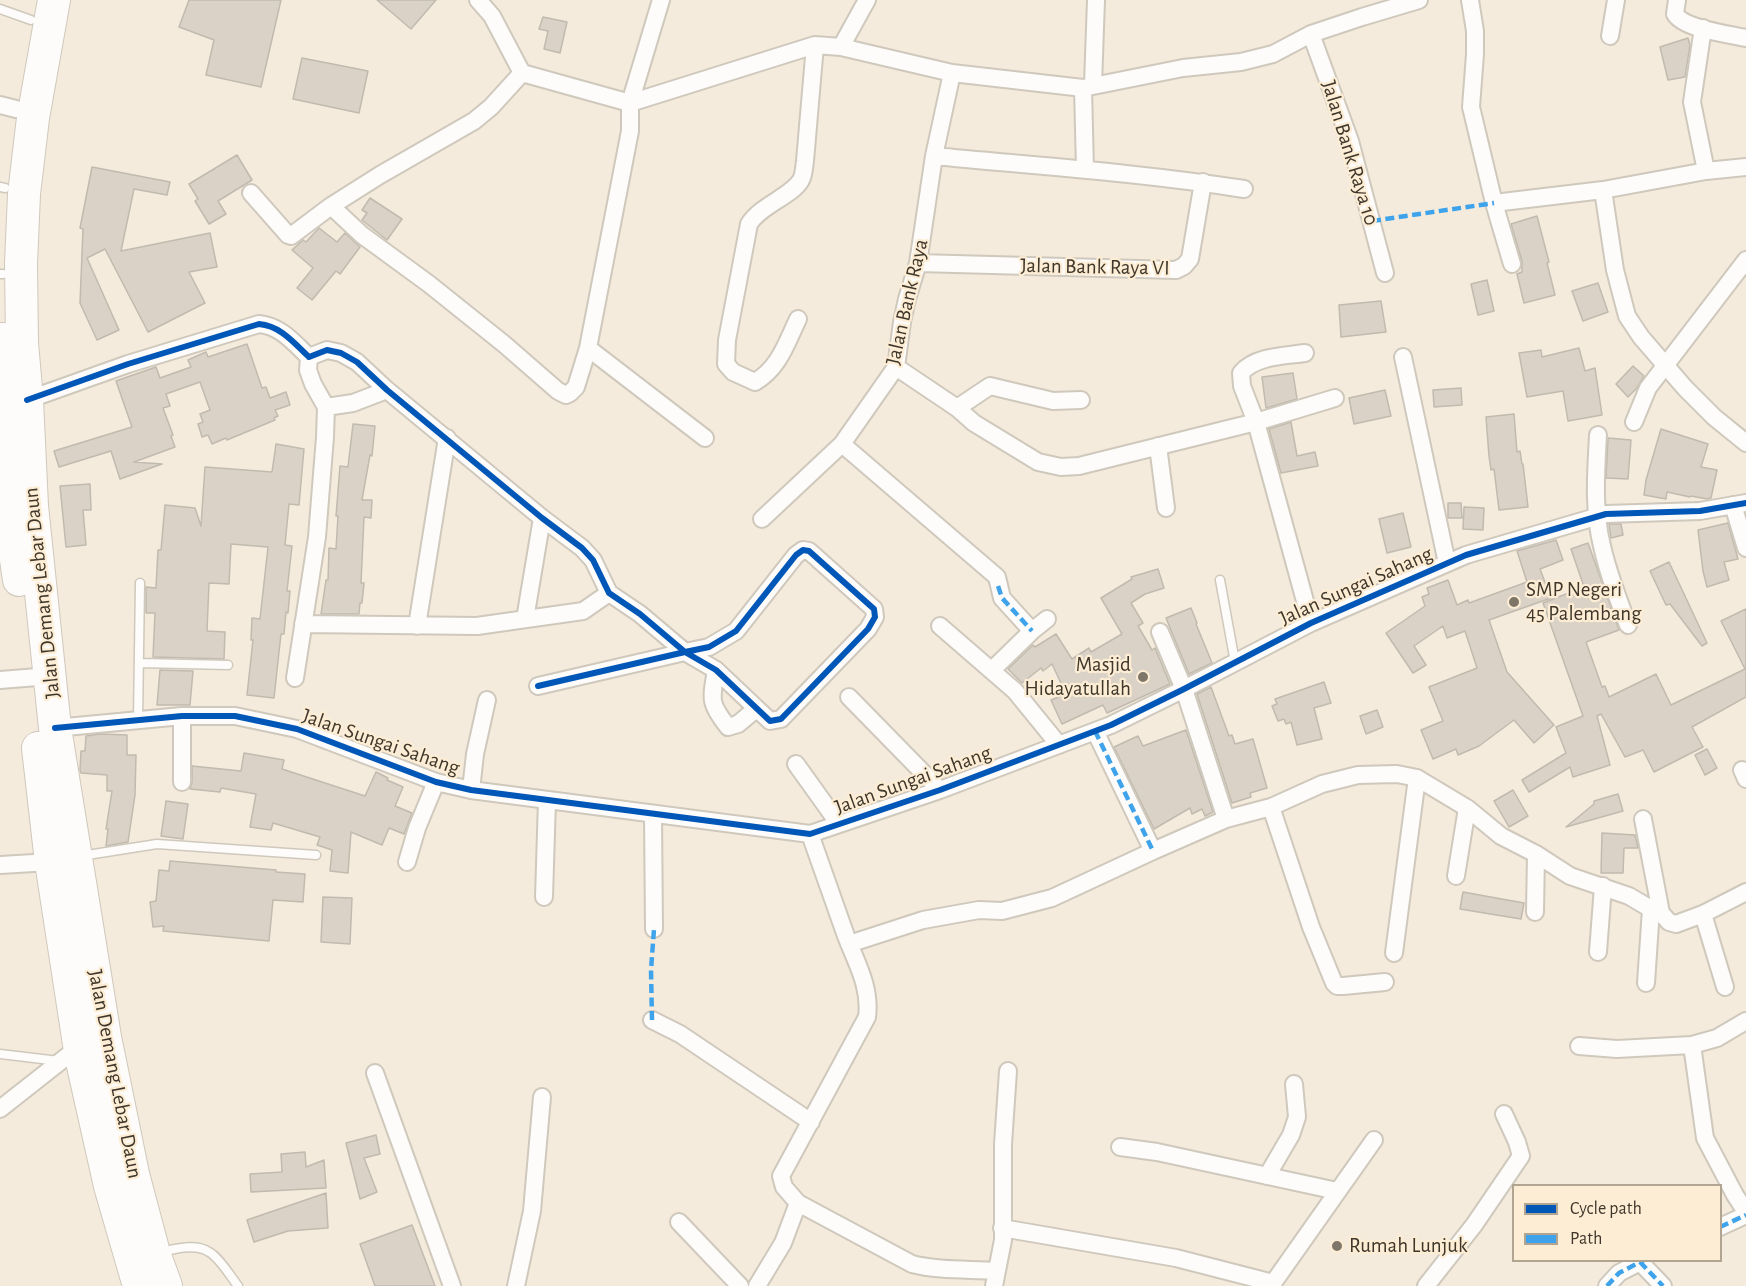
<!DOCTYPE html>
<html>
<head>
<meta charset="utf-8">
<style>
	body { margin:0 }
	#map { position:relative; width:1746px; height:1286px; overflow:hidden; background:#f4ebdd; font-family:"Alegreya Sans",sans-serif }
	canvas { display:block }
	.legend { position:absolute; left:1512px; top:1184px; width:210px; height:78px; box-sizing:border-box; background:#fdedd4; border:2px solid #b1a490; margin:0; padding:8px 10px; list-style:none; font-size:18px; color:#3f372b }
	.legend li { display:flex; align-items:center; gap:12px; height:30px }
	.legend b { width:30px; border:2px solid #b1a490 }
</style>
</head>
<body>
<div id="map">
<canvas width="1746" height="1286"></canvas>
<ul class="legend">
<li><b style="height:8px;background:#0057b8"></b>Cycle path</li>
<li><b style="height:8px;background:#3fa3eb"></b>Path</li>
</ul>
</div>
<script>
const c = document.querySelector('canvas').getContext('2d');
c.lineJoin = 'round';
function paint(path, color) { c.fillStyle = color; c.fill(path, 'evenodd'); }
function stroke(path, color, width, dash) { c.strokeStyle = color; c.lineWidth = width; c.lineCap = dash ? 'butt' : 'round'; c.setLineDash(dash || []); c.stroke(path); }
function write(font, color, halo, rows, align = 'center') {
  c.font = font + ' "Alegreya Sans",sans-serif'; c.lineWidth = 4.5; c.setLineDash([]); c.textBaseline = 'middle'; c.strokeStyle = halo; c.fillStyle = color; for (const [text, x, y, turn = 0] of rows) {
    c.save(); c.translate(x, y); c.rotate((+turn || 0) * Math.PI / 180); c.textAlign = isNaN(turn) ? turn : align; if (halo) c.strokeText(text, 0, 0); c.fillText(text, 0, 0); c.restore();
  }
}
const building = new Path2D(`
	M189,0H281L261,87L206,75L214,40L179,27Z
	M377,0H436L411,29Z
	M543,17L567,22L560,53L544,49L548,31L539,29Z
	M1688,38L1690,45L1685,77L1668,80L1660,47Z
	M302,58L368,71L359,113L293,99Z
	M237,155L252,180L218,201L226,214L209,224L195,201L198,199L189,184Z
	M92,167L170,182L167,195L134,189L121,251L210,233L217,267L189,272L205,303L148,332L105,249L87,258L119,330L97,340L80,303L83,229L80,228Z
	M370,198L402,219L387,240L362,220L367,213L362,210Z
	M1537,216L1549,262L1547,263L1555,295L1524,303L1517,274L1522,272V261L1511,224Z
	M319,228L337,242L345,233L360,247L340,274L336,271L312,300L297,288L313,268L292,250L303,240L306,242Z
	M1487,280L1494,311L1478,315L1471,284Z
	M1598,283L1608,312L1583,321L1572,291Z
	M1381,301L1386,332L1341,337L1339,305Z
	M247,344L262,388L266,387L270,398L286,392L290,405L275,410L278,416L274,418L275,420L227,440L226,438L212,444L208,435L202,437L198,424L203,422L200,414L210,410L200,382L166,394L170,406L163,408L173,435L171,436L175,447L134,462L162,464L120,479L111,451L59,467L54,451L132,427L116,381L156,367L160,378L191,367L188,360L206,352L208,357Z
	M1579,348L1585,371L1595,368L1602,415L1568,421L1563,391L1527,397L1519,353L1541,350L1542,357Z
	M1633,366L1644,376L1637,388L1628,397L1616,384Z
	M1293,373L1297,399L1266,408L1262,377Z
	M1461,388L1462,405L1434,407L1433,390Z
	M1385,390L1391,416L1354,424L1349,398Z
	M1514,414L1517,452L1520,451L1522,464H1523L1528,507L1499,510L1494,469L1491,470L1489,456L1486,417Z
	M1291,422L1297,456L1315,452L1318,466L1281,473L1269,429Z
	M353,424L375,426L372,456L370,455L362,500H372L371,518L364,517L361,583H364L362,603H360L359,614H321L326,580H328L329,548L336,549L338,516H336L340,466L348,467Z
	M1661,429L1708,444L1701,467L1717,470L1711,498L1707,499L1691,496L1690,497L1667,492L1666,499L1644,495L1646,480Z
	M1608,438L1631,440L1628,479L1606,478Z
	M276,444L304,449L299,505L289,504L285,545L292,546L287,591H290L288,613L286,612L284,634H281L274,698L247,695L253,640H251L252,618L260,619L268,547L231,544L229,584L209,583L207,631L225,632L224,659L153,657L155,613H146V587L156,588L158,550H161L165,505L195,508L201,526L205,467L272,472Z
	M90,484L91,510H83L86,545L66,547L60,486Z
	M1448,503H1461L1462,518H1448Z
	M1464,507L1484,508L1483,530L1463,529Z
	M1403,513L1411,547L1387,553L1379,519Z
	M1728,523L1738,559L1724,562L1729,580L1707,587L1703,571L1698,530Z
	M1609,524H1621L1623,535L1611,538Z
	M1556,540L1563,560L1540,569L1551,598L1489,620L1507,672L1554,725L1534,743L1514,720L1479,746L1458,755L1456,749L1433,759L1421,730L1443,721L1429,687L1477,668L1465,631L1447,638L1443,626L1414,646L1426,665L1413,673L1386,633L1425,606L1422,597L1429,594L1427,588L1448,580L1457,605L1468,600L1469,603L1527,582L1517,551Z
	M1588,543L1619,630L1586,642L1602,687L1605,686L1609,697L1656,674L1671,705L1745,669L1721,621L1746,609V697L1692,727L1703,747L1654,772L1643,750L1625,757L1601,714L1597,716L1610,765L1573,777L1570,767L1529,792L1522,780L1566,753L1556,727L1583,716L1543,603L1584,587L1571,549Z
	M1669,562L1707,643L1702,646L1670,604L1666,605L1650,571Z
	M1158,569L1164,588L1145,594L1131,603L1143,623L1138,626L1152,650L1155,648L1170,684L1107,713L1103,705L1062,724L1051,700L1066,694L1052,664L1043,671L1041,668L1022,683L1008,669L1033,645L1035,647L1056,634L1072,659L1089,648L1091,652L1122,634L1101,598L1132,579L1131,577Z
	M1191,608L1197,623L1196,624L1212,663L1189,674L1166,618Z
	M160,670L193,671L190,705H157Z
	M1324,682L1331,703L1314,708L1322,739L1297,745L1291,722L1286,724L1284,719L1278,721L1272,706L1277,704L1275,699Z
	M1211,687L1229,736L1232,735L1235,744L1253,739L1267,788L1250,793L1251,797L1232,803L1197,694Z
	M1377,710L1383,727L1366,734L1360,716Z
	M1186,730L1213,812L1205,816L1202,809L1192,814L1190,808L1154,829L1114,747L1138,736L1143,746Z
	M100,734L127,735V755H136L135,795L128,842L106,846L108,829H106L112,791H107V775L81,773L80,770L81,751H85L86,736Z
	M1707,749L1717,768L1705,775L1695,755Z
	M244,753L284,760L282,769L365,796L376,772L388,778L387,780L403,787L395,806L412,813L404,834L389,828L382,845L351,832L348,873L330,871L332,850L317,845L320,837L273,823L271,830L250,827L256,794L221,788L220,792L190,789L192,782V766L241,771Z
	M1513,790L1528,816L1509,827L1494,801Z
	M1618,794L1623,811L1566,827L1594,804V801Z
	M166,801L188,804L183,839L161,836Z
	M1602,833L1635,835L1638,848H1624L1623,873H1601Z
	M170,861L276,870V872L305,874L303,902L273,900L269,941L163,931L164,926L153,927L150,902L156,901L159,870L169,871Z
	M1463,892L1524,903L1521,919L1460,909Z
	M323,897L352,898L350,944L321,942Z
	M376,1135L380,1154L364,1158L377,1192L360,1199L346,1143Z
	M305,1152L306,1167L324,1160L326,1188L251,1192L250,1174L282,1172L281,1154Z
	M326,1193L328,1228L288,1231L254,1242L247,1220Z
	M412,1225L435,1286H375L360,1244Z`);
paint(building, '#dad2c6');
stroke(building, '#c1baae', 1.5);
const lane = new Path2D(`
	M0,9L31,20
	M0,187L5,188
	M0,274H3
	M1220,580L1235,662
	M140,663L228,665
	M138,720L140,583
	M81,856L157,844L316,855
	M0,1054L59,1061
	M161,1252C175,1249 196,1243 209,1252C219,1257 231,1277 238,1286`);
const street = new Path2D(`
	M478,0L492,16L522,73L630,103L815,45L841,47L952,73L1083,88L1183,68L1241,62L1273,54L1311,34L1362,17L1419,0
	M1470,0L1475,31V54L1471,107L1494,203L1603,190L1706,171L1746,167
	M1677,0L1675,14C1684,29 1728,34 1746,38
	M1703,28L1692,102L1706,171
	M1311,34L1350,141L1385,273
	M1610,36L1616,0
	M841,47L867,0
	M1093,85L1096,0
	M1083,88L1085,170
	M0,105L16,109
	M934,156C1038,166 1142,173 1244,189
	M1603,190L1615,270L1627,316L1641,337L1685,388L1714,417L1746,443
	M251,193L288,235L291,236L331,206L380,175L474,121L491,107L522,73
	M1494,203L1512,264
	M331,206L362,235L429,284L504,344L558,391L566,395L570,393L576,387L588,348L630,131V103L661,0
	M918,263L1176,270L1184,266L1190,259L1203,182
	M798,319C786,344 779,368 755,382L733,372L726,364L727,340L749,224C761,205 792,196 801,180C804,175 804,167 805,161L815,45
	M588,348L705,438
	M1305,353C1284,356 1255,356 1241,373L1242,386L1256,422L1311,623
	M1403,357L1447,563
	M896,367L957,408L974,423L1038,462L1061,467L1079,466L1256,422L1335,398
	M27,400L128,364L259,324C281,326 294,343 309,357L327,350L341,353L357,362L387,390L542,518L582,548L593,560L609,593L640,614L685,652L716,670L770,721L781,719L868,629L875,617L874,609L809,551L803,550L796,555L736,631L709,647L685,652L538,686
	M326,407L353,403L387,390
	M957,408L990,386L1053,401L1081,400
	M1634,422L1648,388L1746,260
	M1598,435C1596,472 1593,510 1602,546C1608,573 1618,599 1628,625
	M842,444L997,577L1002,598L1032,631
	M1158,446L1166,508
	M1733,505L1746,548
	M762,519L842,444L896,367L902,322L907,299L918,263L934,156L952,73
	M525,619L542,518
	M303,624L477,626L583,611L609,593
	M417,626L447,438
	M940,626L1015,691L1059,745
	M1160,632L1184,689L1226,819
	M716,670C711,700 709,703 728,727L738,724L756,709
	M992,670L1032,631L1047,619
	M295,678L317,537L325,437L326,407L313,384L308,370L309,357
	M0,680L50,676
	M849,697L940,790
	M55,728L182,716H235L297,729L436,782L471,790L810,834L940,790L1111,725L1184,689L1311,623L1466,555L1606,514L1700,511L1746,503
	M1095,731L1153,851
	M796,764L839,824
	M1742,770L1746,779
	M182,782V716
	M471,790L475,754L487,700
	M1271,807L1311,927L1334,983L1337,986H1343L1385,982
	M653,814L654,929
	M1643,819L1661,913
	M407,862L417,828L436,782
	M0,865L51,862
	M1456,876L1467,808
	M544,897L547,800
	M1535,912L1536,854
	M1703,914L1725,987
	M849,944L923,920L979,910L1002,911L1052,898L1153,851L1226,819L1271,807L1322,784L1358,775L1397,774L1417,778L1467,808L1501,836L1536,854L1570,876L1629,896L1651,909L1661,913L1669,922L1676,924L1703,914L1746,892
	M1598,952L1603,886
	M1394,953L1417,778
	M1646,983L1651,909
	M652,1020L680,1034L811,1122
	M1692,1045L1705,1138L1735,1195L1746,1212
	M1579,1046L1617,1049L1692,1045L1717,1038L1746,1021
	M375,1073L452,1286
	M0,1109L80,1046
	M1120,1147L1157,1152L1337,1191
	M1267,1176L1291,1135L1297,1117L1294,1084
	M798,1203L912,1264C939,1271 969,1269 997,1271
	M679,1222L740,1286
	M1720,1227L1746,1215
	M1002,1228L1176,1258L1273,1283
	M1640,1262L1663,1286
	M516,1286L532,1211L542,1097
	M757,1286L783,1243L798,1203L784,1187L781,1176L867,1017C871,987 856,962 846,936C834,902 822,868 810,834
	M994,1286L1003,1240V1144L1008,1071
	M1271,1286L1374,1140
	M1426,1286L1474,1225L1521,1156L1517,1142L1504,1114
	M1607,1286L1619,1273L1644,1260`);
const highway = new Path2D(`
	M54,0L33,118L24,194L21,264L22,343L27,400L32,506L55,728L105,1037L133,1174L154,1253L166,1286
	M3,339L4,404L9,512L19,580
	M38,748L51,862L81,1057L110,1186L139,1286`);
stroke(lane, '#cfc8bc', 11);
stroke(street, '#cfc8bc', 20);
stroke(highway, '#cfc8bc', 34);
stroke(lane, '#fdfcfa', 8);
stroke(street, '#fdfcfa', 16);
stroke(highway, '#fdfcfa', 32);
stroke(new Path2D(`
	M1372,221L1494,203
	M998,586L1002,598L1032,631
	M1095,731L1153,851
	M652,1020L651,970L654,929
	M1720,1227L1746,1215
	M1640,1262L1663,1286
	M1607,1286L1619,1273L1644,1260`), '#3fa3eb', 4.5, [9, 4.5]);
stroke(new Path2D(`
	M27,400L128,364L259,324C281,326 294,343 309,357L327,350L341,353L357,362L387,390L542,518L582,548L593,560L609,593L640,614L685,652L716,670L770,721L781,719L868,629L875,617L874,609L809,551L803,550L796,555L736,631L709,647L685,652L538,686
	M55,728L182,716H235L297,729L436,782L471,790L810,834L940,790L1111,725L1184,689L1311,623L1466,555L1606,514L1700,511L1746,503`), '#0057b8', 6);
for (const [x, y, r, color] of [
	[1514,602,6,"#7e7669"],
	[1143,677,6,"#7e7669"],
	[1337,1246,6,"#7e7669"]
]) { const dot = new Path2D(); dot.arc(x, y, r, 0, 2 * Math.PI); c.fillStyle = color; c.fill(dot); stroke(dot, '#fdedd4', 2); }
write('21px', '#3f372b', '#fdedd4', [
	["Jalan Bank Raya 10",1350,153,73],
	["Jalan Bank Raya VI",1095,267,1],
	["Jalan Bank Raya",907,302,-77],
	["Jalan Sungai Sahang",1356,586,-24],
	["Jalan Demang Lebar Daun",42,593,-96],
	["Jalan Sungai Sahang",381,742,19],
	["Jalan Sungai Sahang",913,780,-20],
	["Jalan Demang Lebar Daun",115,1074,79]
]);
write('21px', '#3f372b', '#fdedd4', [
	["SMP Negeri",1526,590],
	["45 Palembang",1526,614],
	["Masjid",1131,665,"right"],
	["Hidayatullah",1131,689,"right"],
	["Rumah Lunjuk",1349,1246]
], 'left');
</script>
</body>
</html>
